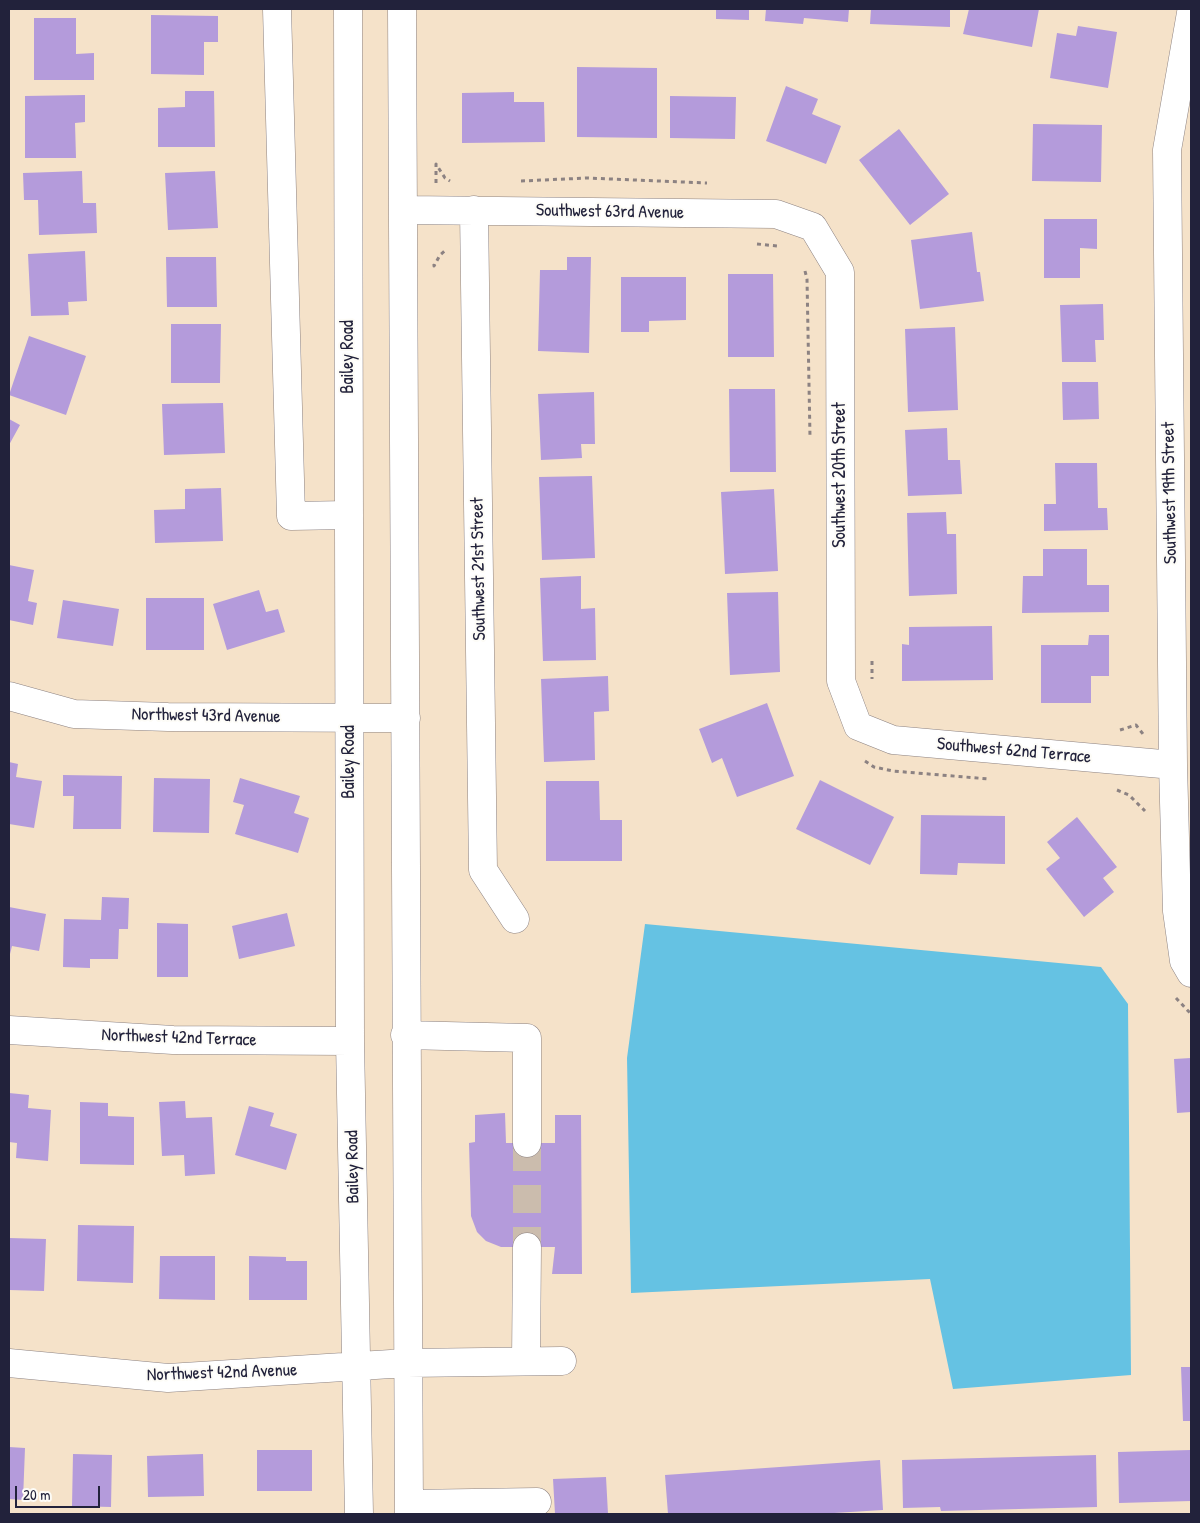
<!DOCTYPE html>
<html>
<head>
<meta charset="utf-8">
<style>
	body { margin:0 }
	#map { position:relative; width:1200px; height:1523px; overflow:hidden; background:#f5e2c9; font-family:"Patrick Hand",sans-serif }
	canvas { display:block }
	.frame { position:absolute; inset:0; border:10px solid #22223b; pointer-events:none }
	.scale { position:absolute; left:15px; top:1486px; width:85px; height:22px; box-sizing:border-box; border:2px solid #22223b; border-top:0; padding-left:6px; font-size:15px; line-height:18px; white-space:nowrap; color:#22223b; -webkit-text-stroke:4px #fdfcf7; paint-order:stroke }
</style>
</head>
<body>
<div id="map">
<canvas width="1200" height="1523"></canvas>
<div class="frame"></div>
<div class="scale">20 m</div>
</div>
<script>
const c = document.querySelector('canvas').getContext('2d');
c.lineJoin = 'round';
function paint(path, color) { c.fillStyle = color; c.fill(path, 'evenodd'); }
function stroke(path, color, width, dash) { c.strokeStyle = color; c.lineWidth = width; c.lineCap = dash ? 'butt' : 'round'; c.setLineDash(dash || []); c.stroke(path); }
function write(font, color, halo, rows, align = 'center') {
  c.font = font + ' "Patrick Hand",sans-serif'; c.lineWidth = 4; c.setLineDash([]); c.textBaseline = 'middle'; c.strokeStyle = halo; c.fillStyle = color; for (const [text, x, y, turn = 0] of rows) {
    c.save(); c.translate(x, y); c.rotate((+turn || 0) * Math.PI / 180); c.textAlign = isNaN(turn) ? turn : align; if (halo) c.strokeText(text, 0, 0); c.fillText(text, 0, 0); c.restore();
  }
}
paint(new Path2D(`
	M645,924L1101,967L1128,1004L1131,1375L953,1389L930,1279L631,1293L627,1058Z`), '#65c2e3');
paint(new Path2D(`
	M716,9H749V20L716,19Z
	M766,9H849L848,22L804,18L803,24L765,21Z
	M871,9H950V27L870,24Z
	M969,9H1039L1032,47L963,34Z
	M151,15L218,16V42H204V75L151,74Z
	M34,18H76V54L94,53V80H34Z
	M1078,26L1117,32L1108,88L1050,78L1057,33L1076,36Z
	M577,67L657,68V138L577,137Z
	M786,86L818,99L812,114L841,126L826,164L766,141Z
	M185,91H214L215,147H158V108L185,107Z
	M514,92V102H544L545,142L462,143V93Z
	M85,95V122L75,123L76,158H25V96Z
	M670,96L736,97L735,139L670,138Z
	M1033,124L1102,125L1101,182L1032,181Z
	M899,129L949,194L910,225L859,160Z
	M82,171L83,203H96L97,233L39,235L38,200H24L23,173Z
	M215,171L218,228L168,230L165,173Z
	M1044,219H1097V249L1080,248V278H1044Z
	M972,232L977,272H980L984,301L920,309L911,240Z
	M85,251L87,301L68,302L69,315L31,316L28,254Z
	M166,257H216L217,307H167Z
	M567,257H591L589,353L538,351L540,270H567Z
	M728,274H773L774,357H728Z
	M621,277H686V320L649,321V332H621Z
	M1103,304L1104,340H1095L1096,362H1062L1060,305Z
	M171,324H221L220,383H171Z
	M955,327L958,410L908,412L905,329Z
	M29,336L86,356L66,415L9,395Z
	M1062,382H1098L1099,419L1063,420Z
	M729,389H775L776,472H730Z
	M594,392L595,444H581L582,458L541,460L538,394Z
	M223,403L225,453L164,455L162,404Z
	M9,419L20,425L9,445Z
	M947,428L948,460H960L962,494L908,496L905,430Z
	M1055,463H1097L1098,508H1107L1108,530L1044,531V504H1056Z
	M592,476L595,558L542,560L539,477Z
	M221,488L223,541L155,543L154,510L185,509V489Z
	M774,489L778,571L725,574L721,492Z
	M946,512L947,534H956L957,594L909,596L907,513Z
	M1043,549H1087V585H1109V612L1022,613L1023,576H1043Z
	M9,565L34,570L28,601L37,603L33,625L9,620Z
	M581,576V609L595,608L596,660L543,661L540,578Z
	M259,590L266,612L278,609L285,632L227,650L213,604Z
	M778,592L780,672L730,675L727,593Z
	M146,598H204V650H146Z
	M63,600L119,609L113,646L57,638Z
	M992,626L993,680L902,681V644L909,645V627Z
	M1089,635H1109V676H1091V703H1041V645H1088Z
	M608,676L609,711L594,712L595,760L544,762L541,679Z
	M767,703L794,776L737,797L722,758L712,763L699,729Z
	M9,762L18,764L16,777L42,781L34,828L9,824Z
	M63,775L122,776L121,829H73L74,796H63Z
	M154,778L210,779L209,833L153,832Z
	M240,778L300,796L294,813L309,818L298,853L235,834L244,805L233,802Z
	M820,780L894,817L870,865L796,829Z
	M546,781H599L600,820H622V861H546Z
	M921,815L1005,816V864L958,863L957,875L920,874Z
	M1077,817L1117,867L1103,878L1114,892L1084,917L1046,869L1060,858L1047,842Z
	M102,897L129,898L128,929H119L118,959H90V968L63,967L64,919L101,920Z
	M9,907L46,914L39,951L12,946L9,958Z
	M287,913L295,946L239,959L232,926Z
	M157,923L188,924V977H157Z
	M1191,1058V1112L1177,1113L1174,1059Z
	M9,1093L29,1095L28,1108L51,1110L48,1161L16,1158L17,1143L9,1142Z
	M185,1101L186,1118L212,1117L215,1174L185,1176L184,1155L162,1156L159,1102Z
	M80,1102L108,1103V1116L134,1117V1165L80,1164Z
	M249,1106L274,1113L270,1126L297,1134L286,1170L235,1155Z
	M505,1113L506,1143H555V1115H581L582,1274H552L555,1247H501L486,1241L477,1232L471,1216L469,1143L475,1142V1115Z
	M78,1225L134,1226L133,1283L77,1281Z
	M9,1238L46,1239L44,1291L9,1290Z
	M160,1256H215V1300L159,1299Z
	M249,1256L286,1257V1261H307V1300H249Z
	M1181,1367H1191V1421H1183Z
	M9,1447L25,1448L23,1500L9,1499Z
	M257,1450H312V1491H257Z
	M1191,1450V1501L1119,1503L1118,1452Z
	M73,1454L112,1455L111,1507L72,1506Z
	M203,1454L204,1496L148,1497L147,1456Z
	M1096,1455L1097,1507L941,1511L940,1507L903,1508L902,1460Z
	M880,1460L883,1510L818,1514H668L665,1475Z
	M606,1477L608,1514H555L553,1479Z`), '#b49bdb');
stroke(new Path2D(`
	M527,1143V1247`), '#cbbcad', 28, [28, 14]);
const minor = new Path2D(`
	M277,9L291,516L348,515
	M348,9L350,1041L359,1514
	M402,9C409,511 402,1012 409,1514
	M1191,13L1167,150L1173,765L1177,911L1184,961L1191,973
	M405,210L776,214L813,227L840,272L841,681L858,726L893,740L1173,765
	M474,210L483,870L515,919
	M9,696L74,714L168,717L406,718
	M9,1030L173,1040L350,1041
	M405,1035L527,1038V1143
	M526,1361L527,1247
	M9,1363L168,1378L407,1363L562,1361
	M409,1504L537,1502`);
stroke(minor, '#8c8282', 29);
stroke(new Path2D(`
	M521,181L587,178L707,183
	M436,183V164L445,178L450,181
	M757,244L778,246
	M434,264V266L440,255L447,249
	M805,271L807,279L810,437
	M872,661V679
	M1120,730L1136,725L1143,734
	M865,761L874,767L893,771L989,779
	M1117,790L1129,795L1145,811
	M1176,998L1191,1014`), '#8c8282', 3, [4, 4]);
stroke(minor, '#fff', 28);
write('18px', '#22223b', '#fdfcf7', [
	["Southwest 63rd Avenue",610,212,1],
	["Bailey Road",348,357,-90],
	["Southwest 20th Street",840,475,-90],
	["Southwest 19th Street",1170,493,-91],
	["Southwest 21st Street",479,569,-91],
	["Northwest 43rd Avenue",206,716,1],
	["Southwest 62nd Terrace",1014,751,5],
	["Bailey Road",349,762,-90],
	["Northwest 42nd Terrace",179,1038,2],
	["Bailey Road",353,1167,-91],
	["Northwest 42nd Avenue",222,1373,-2]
]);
</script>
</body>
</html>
